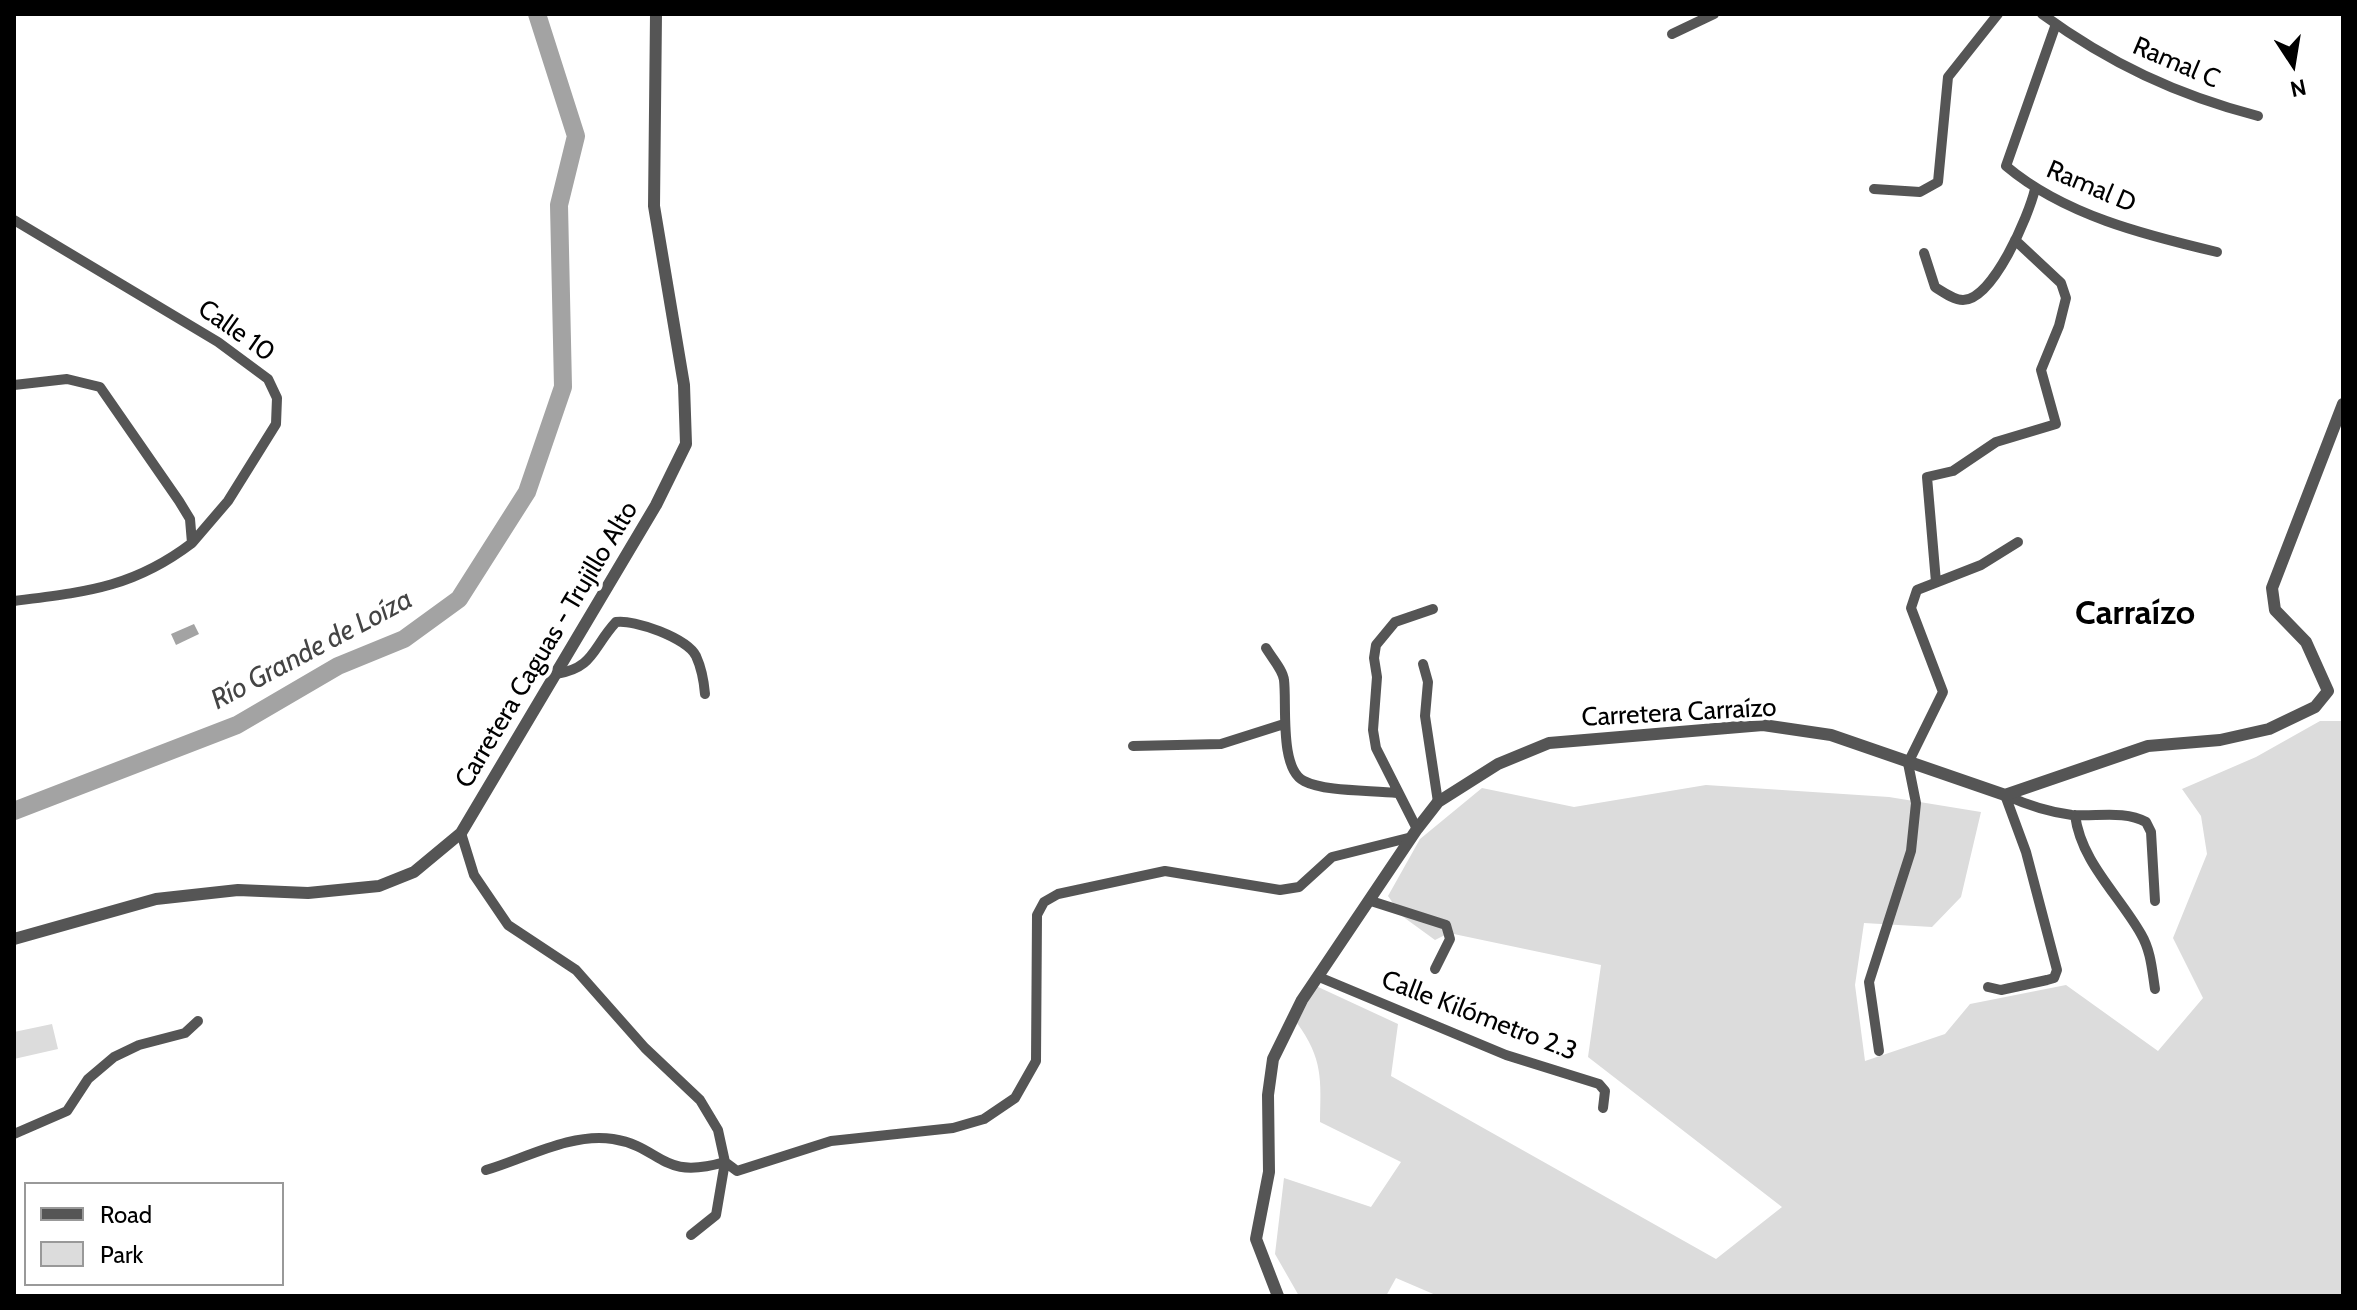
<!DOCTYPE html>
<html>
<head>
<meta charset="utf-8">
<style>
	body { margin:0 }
	#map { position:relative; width:2357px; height:1310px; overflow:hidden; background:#fff; font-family:Cabin,sans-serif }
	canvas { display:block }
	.frame { position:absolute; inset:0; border:16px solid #000; pointer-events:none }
	.legend { position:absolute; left:24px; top:1182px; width:260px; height:104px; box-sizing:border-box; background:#fff; border:2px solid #999; margin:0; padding:10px 14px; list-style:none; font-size:24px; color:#000 }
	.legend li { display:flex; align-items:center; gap:16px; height:40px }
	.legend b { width:40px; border:2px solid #999 }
	.north { position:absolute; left:2253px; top:24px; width:80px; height:80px; -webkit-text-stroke:6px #fff; paint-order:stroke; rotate:168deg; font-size:22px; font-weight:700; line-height:32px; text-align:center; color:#000 }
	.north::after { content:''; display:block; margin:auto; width:28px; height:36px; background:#000; clip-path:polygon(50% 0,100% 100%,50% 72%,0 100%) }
</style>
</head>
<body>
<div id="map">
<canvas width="2357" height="1310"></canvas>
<div class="frame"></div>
<ul class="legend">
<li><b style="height:10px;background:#555"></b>Road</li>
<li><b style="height:22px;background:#dcdcdc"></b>Park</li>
</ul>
<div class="north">N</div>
</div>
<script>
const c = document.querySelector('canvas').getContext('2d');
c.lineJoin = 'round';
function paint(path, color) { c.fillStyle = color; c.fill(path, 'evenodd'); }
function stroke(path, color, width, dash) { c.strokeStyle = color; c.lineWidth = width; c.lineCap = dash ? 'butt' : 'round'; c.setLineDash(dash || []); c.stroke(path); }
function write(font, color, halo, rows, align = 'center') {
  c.font = font + ' Cabin,sans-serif'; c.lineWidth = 8; c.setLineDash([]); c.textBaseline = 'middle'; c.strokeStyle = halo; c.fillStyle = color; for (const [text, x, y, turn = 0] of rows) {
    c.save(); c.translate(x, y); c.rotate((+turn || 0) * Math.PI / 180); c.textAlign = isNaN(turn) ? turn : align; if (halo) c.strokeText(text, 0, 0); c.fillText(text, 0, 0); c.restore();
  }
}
paint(new Path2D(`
	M2320,721H2343L2341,1296H1438L1396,1278L1386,1296H1299L1275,1254L1284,1178L1371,1207L1401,1162L1320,1122C1321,1079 1323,1059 1297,1023L1316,986L1398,1024L1391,1076L1716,1259L1782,1207L1588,1057L1601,965L1449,933L1435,940L1402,916L1388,896L1420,839L1482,788L1574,807L1706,785L1889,797L1981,812L1961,897L1932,927L1864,923L1855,985L1865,1061L1945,1034L1970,1004L2066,985L2158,1051L2203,998L2173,938L2207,854L2201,816L2182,789L2256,757Z
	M52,1024L58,1049L14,1059V1032Z`), '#dcdcdc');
paint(new Path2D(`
	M194,624L199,634L176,645L171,634Z`), '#a3a3a3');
stroke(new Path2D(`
	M14,811L237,725L338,666L404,639L459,599L527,492L563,387L559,205L576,136L537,14`), '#a3a3a3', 18);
stroke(new Path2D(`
	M2042,14C2109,63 2177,95 2258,116
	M2056,24L2006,166C2064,215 2145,235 2217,252
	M1672,34L1714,14
	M1874,189L1920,192L1938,182L1948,77L1998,14
	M14,220L218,342L268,379L277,398L276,424L228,501L192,543
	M1924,253L1935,287C1943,292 1954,300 1963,300C1993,300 2029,215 2035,189
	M14,385L67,379L100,387L179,501L190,519L192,543C133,588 85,592 14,601
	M1936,582L1927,477L1953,471L1996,442L2056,424L2041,370L2059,326L2066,298L2061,283L2015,240
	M1266,648C1272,658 1283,670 1284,680C1287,703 1279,769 1304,781C1325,792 1372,790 1397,793
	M1423,664L1428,682L1425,716L1438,802
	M556,674C594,668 592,648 616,622C634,619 687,638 696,656C701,667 704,682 705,694
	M1133,746L1221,744L1284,724
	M2005,795C2027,805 2048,812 2072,815C2096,817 2124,810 2146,822L2151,832L2155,901
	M2075,815C2081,862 2119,895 2141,934C2151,951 2152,970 2155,989
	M1417,829L1376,748L1373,730L1377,677L1374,658L1376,645L1395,622L1433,609
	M461,833L474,875L508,925L576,970L645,1048L700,1100L718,1130L725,1162L716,1215L691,1235
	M1371,901L1446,925L1450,939L1435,969
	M1319,977L1506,1055L1599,1084L1605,1091L1603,1108
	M1988,987L2001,990L2047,980L2054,978L2057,970L2026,852L2005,795
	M1879,1051L1869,982L1911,851L1916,803L1908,763L1943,692L1911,608L1917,590L1981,565L2018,542
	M14,1134L67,1111L88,1079L114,1057L139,1045L185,1033L198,1021
	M725,1162L737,1171L831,1141L953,1128L984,1119L1015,1098L1036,1061L1037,915L1044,902L1058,894L1165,871L1280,890L1299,887L1332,857L1412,837
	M486,1170C524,1159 572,1132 613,1139C663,1147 659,1181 725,1162`), '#555', 10);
stroke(new Path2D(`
	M14,939L156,899L238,890L308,893L379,886L414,872L461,833L656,505L686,444L684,385L654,206L656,14
	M1278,1296L1256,1239L1269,1172L1268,1095L1273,1059L1302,1000L1417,829L1438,802L1498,764L1549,743L1763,725L1831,735L2005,795L2148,746L2220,740L2269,729L2315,707L2328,691L2306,642L2275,610L2272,588L2343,404`), '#555', 12);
write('26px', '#000', '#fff', [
	["Ramal C",2176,63,23],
	["Ramal D",2091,187,23],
	["Calle 10",236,331,35],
	["Carretera Caguas - Trujillo Alto",547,645,-59],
	["Carretera Carraízo",1679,713,-3],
	["Calle Kilómetro 2.3",1479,1016,21]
]);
write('italic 28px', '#444', '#fff', [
	["Río Grande de Loíza",312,650,-28]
]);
write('bold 34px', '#000', '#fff', [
	["Carraízo",2135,614]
]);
</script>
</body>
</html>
